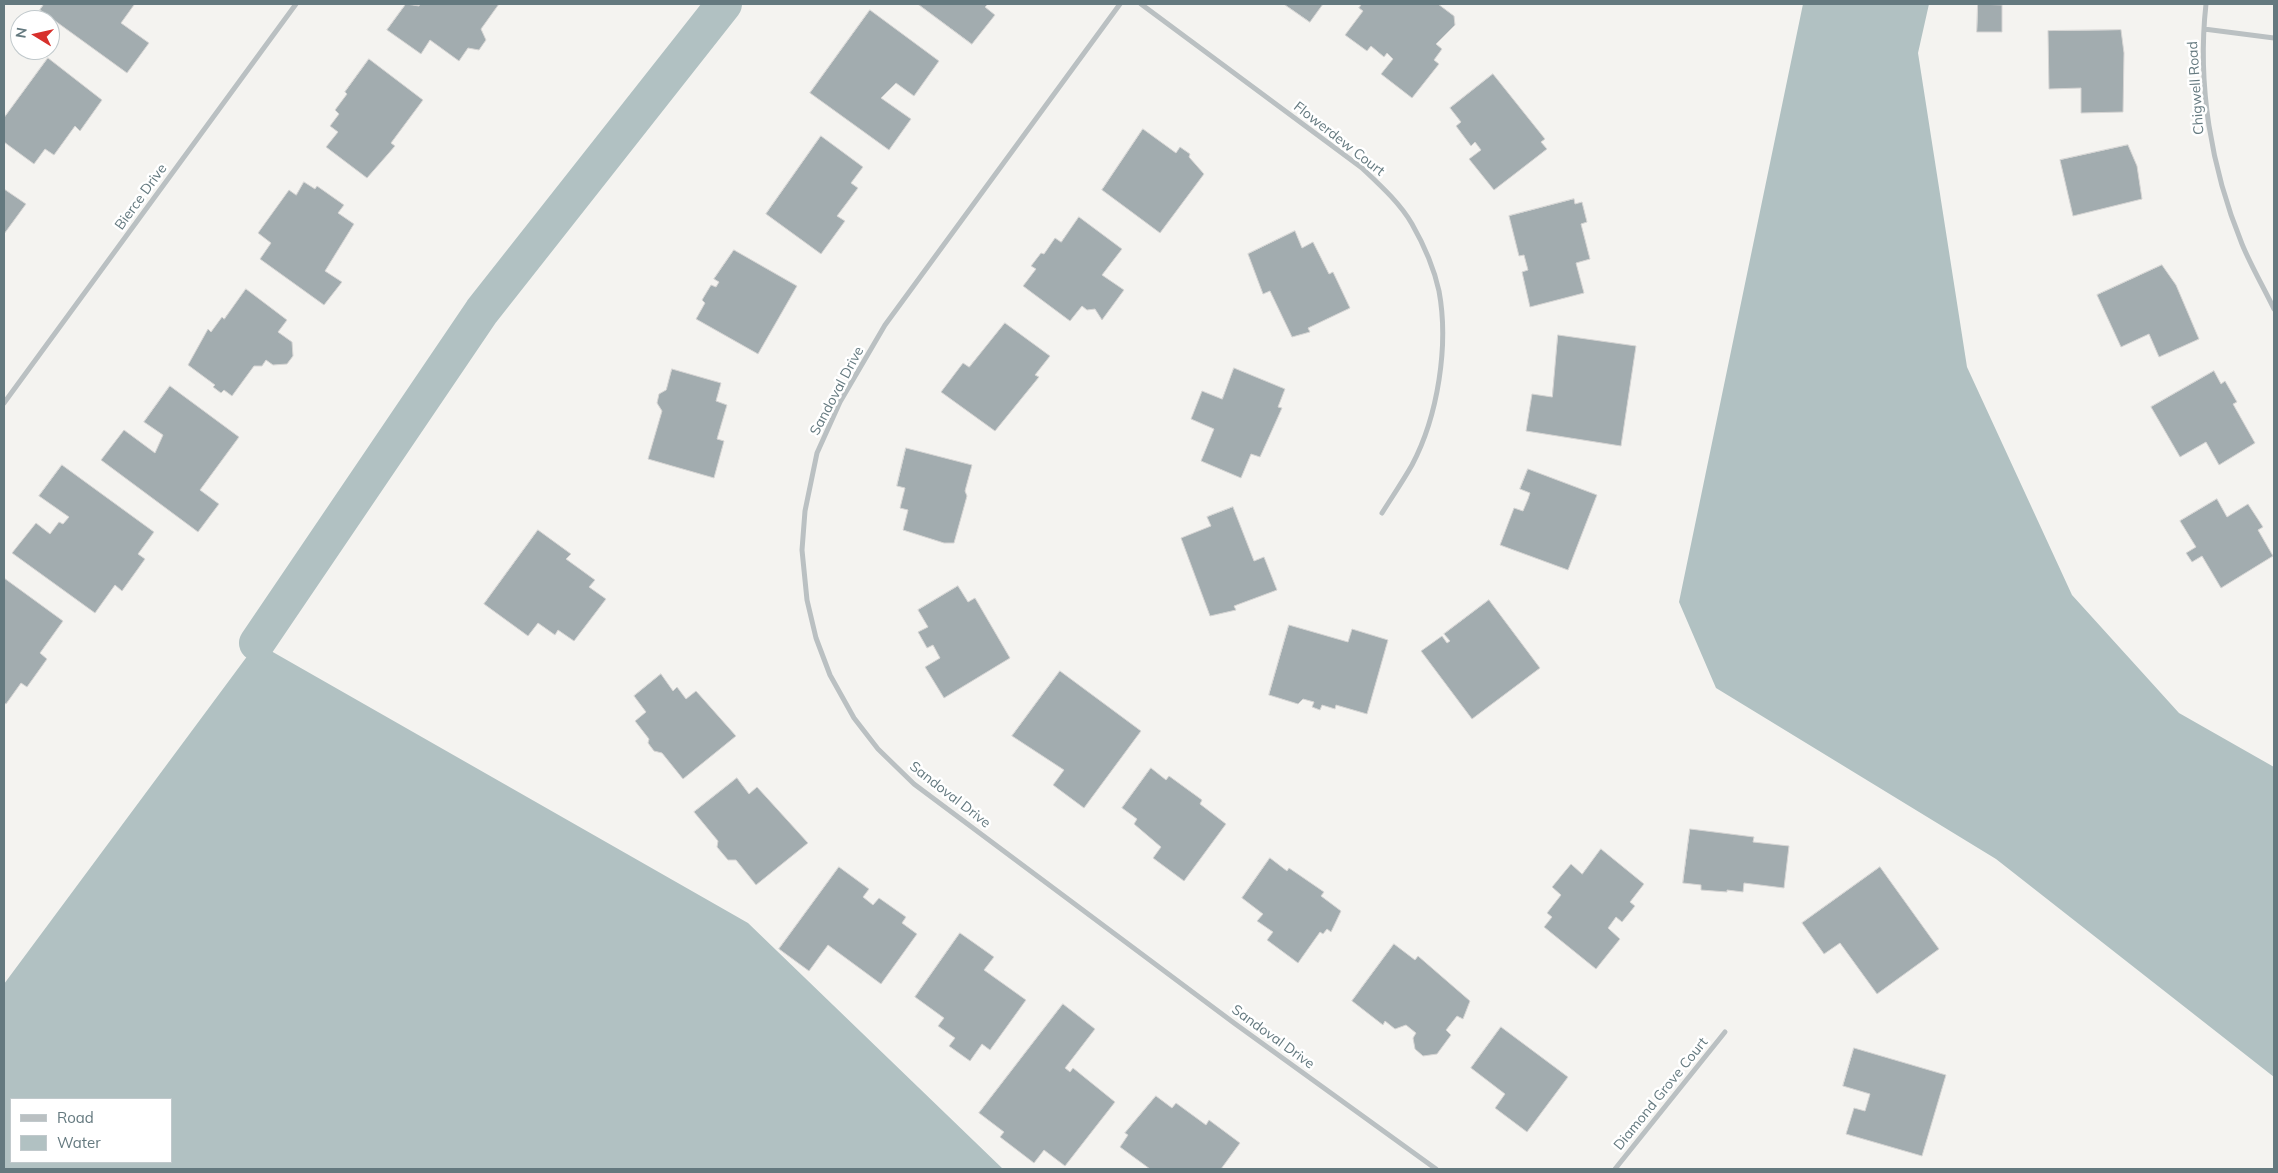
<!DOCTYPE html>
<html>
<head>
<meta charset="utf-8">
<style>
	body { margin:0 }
	#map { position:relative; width:2278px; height:1173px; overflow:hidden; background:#f4f3f0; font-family:Mulish,sans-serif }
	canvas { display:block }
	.frame { position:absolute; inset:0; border:5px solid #64797f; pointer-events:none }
	.legend { position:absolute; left:10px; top:1098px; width:162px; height:65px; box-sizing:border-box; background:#fff; border:1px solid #c1c9cc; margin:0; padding:6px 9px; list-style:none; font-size:15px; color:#64797f }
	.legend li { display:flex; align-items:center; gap:10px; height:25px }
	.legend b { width:25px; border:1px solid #c1c9cc }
	.north { position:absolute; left:10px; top:10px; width:50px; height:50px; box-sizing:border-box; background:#fff; border:1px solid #c1c9cc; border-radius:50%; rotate:279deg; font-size:14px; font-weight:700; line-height:20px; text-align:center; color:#64797f }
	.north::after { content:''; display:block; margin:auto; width:18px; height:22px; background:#d7302c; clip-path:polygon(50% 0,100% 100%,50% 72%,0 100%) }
</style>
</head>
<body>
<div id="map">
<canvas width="2278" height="1173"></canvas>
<div class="frame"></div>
<ul class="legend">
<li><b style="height:6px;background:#bac0c2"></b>Road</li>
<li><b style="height:14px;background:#b1c1c2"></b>Water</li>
</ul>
<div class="north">N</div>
</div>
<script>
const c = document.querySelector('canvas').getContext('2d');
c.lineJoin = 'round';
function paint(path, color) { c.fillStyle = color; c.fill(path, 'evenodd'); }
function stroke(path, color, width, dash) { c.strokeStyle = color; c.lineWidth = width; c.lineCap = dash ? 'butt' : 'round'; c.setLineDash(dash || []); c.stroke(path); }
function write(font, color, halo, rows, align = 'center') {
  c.font = font + ' Mulish,sans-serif'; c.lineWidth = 5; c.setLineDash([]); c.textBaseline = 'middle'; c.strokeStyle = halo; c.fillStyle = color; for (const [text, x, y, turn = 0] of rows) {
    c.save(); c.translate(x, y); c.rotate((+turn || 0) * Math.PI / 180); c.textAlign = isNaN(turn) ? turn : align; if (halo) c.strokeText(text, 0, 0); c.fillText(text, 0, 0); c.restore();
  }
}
paint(new Path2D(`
	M1803,4H1929L1918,53L1967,367L2072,595L2179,713L2274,767V1077L1996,859L1716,688L1679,602Z
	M257,643L748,923L1003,1169H4V984ZM11,1099H171V1162H11Z`), '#b1c1c2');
stroke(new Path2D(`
	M257,643L482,311L724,4`), '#b1c1c2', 36);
const building = new Path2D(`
	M44,4H133L134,5L121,23L149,43L127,73L40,10Z
	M406,4L419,6L420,4H499L481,29L486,40L479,50L468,48L459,61L430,40L421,54L387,30Z
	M918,4H988L985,7L995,15L972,44Z
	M1284,4H1323L1310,22Z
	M1362,4H1438L1454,16L1455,25L1436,44L1442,49L1434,60L1439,64L1412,98L1381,74L1393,59L1387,53L1384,57L1371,46L1367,51L1345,35L1363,11L1359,8Z
	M1978,4L2002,5V32H1977Z
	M870,10L939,61L914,96L896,83L881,98L911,119L889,150L810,93Z
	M2121,30L2124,53L2123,112L2081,113V88L2049,89L2048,31Z
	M48,58L102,100L80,131L75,126L54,155L45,149L34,164L4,142V118Z
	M369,59L423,100L391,143L395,146L367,178L326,147L338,132L330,126L339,114L335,110L347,94L345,92Z
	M1493,74L1545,139L1541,142L1547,149L1494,190L1469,159L1481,150L1475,142L1471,146L1456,126L1461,122L1450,108Z
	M1143,129L1176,153L1180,147L1190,154L1189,157L1204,174L1160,233L1102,190Z
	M821,136L863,167L851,183L858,188L837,216L845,221L821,254L766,214Z
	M2128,145L2137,166L2142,199L2073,216L2060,160Z
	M304,182L315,189L317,186L344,205L338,213L354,224L325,271L342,282L324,305L260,259L271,243L258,233L289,190L296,195Z
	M4,189L26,204L4,234Z
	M1574,199L1575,204L1582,202L1587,222L1581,224L1590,259L1576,263L1584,293L1530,307L1522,272L1528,270L1524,255L1519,256L1509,216Z
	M1079,217L1122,249L1102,275L1124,290L1102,320L1095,309L1087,310L1082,306L1070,321L1023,286L1036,269L1031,266L1041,253L1044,254L1055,238L1061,242Z
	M1295,231L1302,248L1313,242L1329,274L1333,272L1350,308L1308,328L1310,332L1292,337L1270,291L1263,294L1248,254Z
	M734,250L797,286L758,354L696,319L705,303L702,300L711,285L716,287L719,282L714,279Z
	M2162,265L2176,285L2199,339L2159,357L2149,334L2121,347L2097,295Z
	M246,289L287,320L278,332L292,342L293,356L287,364L273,365L266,360L262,366H254L232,396L224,390L221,393L213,387L215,385L188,365L208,329L211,332L222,317L224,319Z
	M1005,323L1050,356L1035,375L1039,377L995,431L941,392L963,363L969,367Z
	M1558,335L1636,346L1621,446L1526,431L1532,394L1552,397Z
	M1234,368L1285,389L1278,407L1282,408L1260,457L1251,454L1241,478L1201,461L1214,429L1191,419L1202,391L1222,399Z
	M672,369L721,383L716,401L727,405L717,439L724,441L714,478L648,459L662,411L657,403L659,394L666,390Z
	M2214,371L2221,384L2225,381L2237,402L2233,404L2255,443L2219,465L2206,442L2180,457L2151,407Z
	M170,386L239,437L200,490L219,504L198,532L101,460L124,430L155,453L163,435L144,422Z
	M906,448L972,465L965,491L967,496L954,543H944L903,530L908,510L900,508L905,488L897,486Z
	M62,465L154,532L138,554L145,559L122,591L115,585L95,613L12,553L36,523L50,534L59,522L63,524L69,517L39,496Z
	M1528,469L1597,495L1568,570L1500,545L1514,508L1523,511L1528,499L1530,493L1520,489Z
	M2217,499L2227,517L2248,504L2263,527L2258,530L2273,556L2221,588L2202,556L2192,562L2186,553L2196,547L2180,521Z
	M1233,507L1254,561L1264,557L1277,590L1234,606L1236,610L1210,616L1181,538L1211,526L1207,517Z
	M538,530L571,554L566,559L595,580L589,587L606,599L574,641L558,630L555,635L538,623L528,636L484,604Z
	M4,578L63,621L40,653L47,659L27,687L21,683L6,704L4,703Z
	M958,586L968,602L975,598L1010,658L944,698L925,667L940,658L933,645L927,648L918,632L928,627L918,610Z
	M1489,600L1540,668L1472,719L1421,651L1442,636L1447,643L1450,641L1444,634Z
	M1289,625L1348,642L1352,629L1388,640L1367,714L1336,705L1335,709L1322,705L1320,710L1312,707L1314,702L1303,699L1298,704L1269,695Z
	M1060,671L1141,731L1084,808L1053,785L1064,770L1012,736Z
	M661,674L673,691L677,687L686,699L696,691L736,736L683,779L662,753L654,751L648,743L649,739L635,721L646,712L634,696Z
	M1151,768L1166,780L1169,776L1202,800L1200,804L1226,824L1184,881L1153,858L1161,847L1134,824L1137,819L1122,808Z
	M737,778L749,794L757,787L808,843L756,885L736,860H728L717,847L718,841L694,812Z
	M1690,829L1754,837L1753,842L1789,846L1784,888L1744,883L1743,892L1727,890V892L1701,890V885L1683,883Z
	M1601,849L1644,884L1630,902L1635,906L1622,922L1616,917L1608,928L1620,939L1596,969L1544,927L1552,917L1547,913L1561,895L1552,887L1571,864L1582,874Z
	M1270,858L1287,871L1289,868L1324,892L1321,896L1341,911L1331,932L1327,929L1323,934L1320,932L1298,963L1267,940L1273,932L1257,921L1263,914L1242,898Z
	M839,867L869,889L863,897L873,905L879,898L906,917L902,923L917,934L881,984L828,945L809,971L779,949Z
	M1880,867L1939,949L1877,994L1840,943L1824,954L1802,923Z
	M960,933L994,957L984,970L1026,1000L990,1050L982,1044L970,1061L949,1046L955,1038L938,1026L944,1018L915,997Z
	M1394,944L1415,960L1418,956L1470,1001L1463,1019L1457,1016L1446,1030L1451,1035L1437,1054L1423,1056L1415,1049L1413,1038L1416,1033L1406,1025L1395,1029L1385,1021L1383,1025L1352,1001Z
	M1063,1004L1095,1029L1065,1068L1070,1072L1073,1068L1115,1102L1065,1166L1044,1150L1034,1163L1000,1137L1004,1132L979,1113Z
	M1501,1027L1568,1077L1527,1132L1495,1108L1505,1094L1471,1068Z
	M1854,1048L1946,1075L1922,1156L1846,1134L1854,1108L1865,1111L1870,1094L1843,1086Z
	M1156,1096L1172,1108L1176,1103L1206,1125L1209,1120L1240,1143L1221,1169H1150L1120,1147L1128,1135L1125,1133Z`);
paint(building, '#a2acaf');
stroke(building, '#d5d4d3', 1);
stroke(new Path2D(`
	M1120,4L885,325L840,402L817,453L805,511L802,550L807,600L816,638L830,675L854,718L878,749L914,784L1234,1023L1436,1169
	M1141,4L1362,168C1380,185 1400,203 1412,224C1424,245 1434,268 1439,291C1449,345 1438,416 1412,465C1403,481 1392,497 1382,513
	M2206,4C2197,85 2211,168 2242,244C2251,266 2264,288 2274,309
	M2204,29L2274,38
	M4,403L296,4
	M1615,1169L1725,1032`), '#bac0c2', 5);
write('14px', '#64797f', '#fff', [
	["Chigwell Road",2196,88,-94],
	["Flowerdew Court",1339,139,38],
	["Bierce Drive",141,197,-54],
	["Sandoval Drive",837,391,-62],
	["Sandoval Drive",950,795,38],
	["Sandoval Drive",1273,1037,36],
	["Diamond Grove Court",1661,1094,-51]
]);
</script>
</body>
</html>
